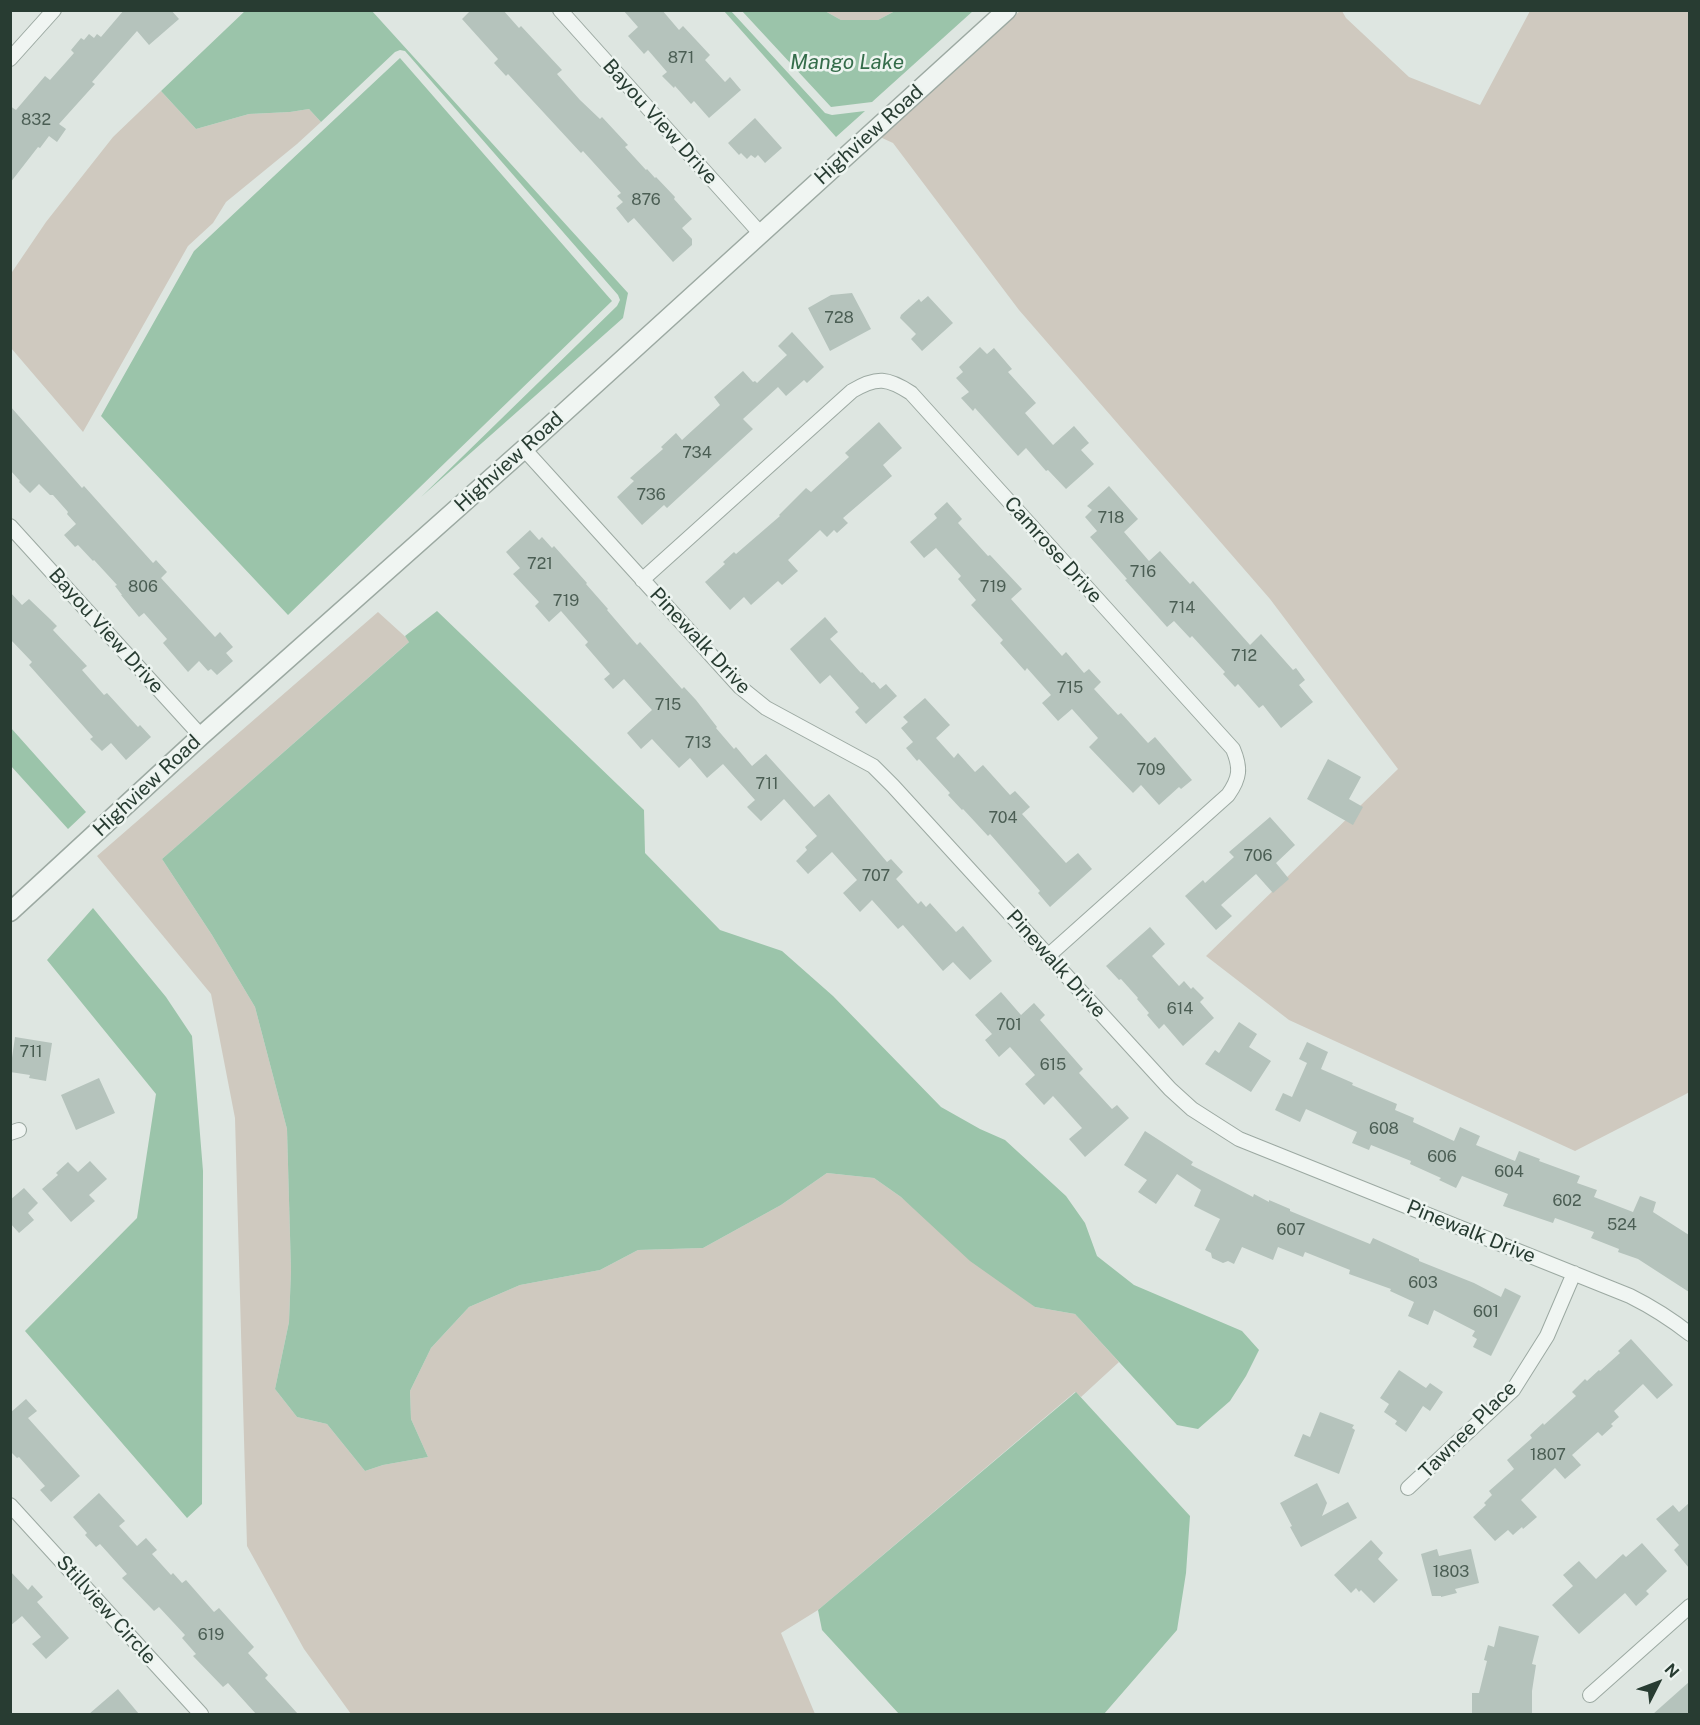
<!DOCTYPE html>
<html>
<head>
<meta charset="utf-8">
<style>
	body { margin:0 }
	#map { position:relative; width:1700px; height:1725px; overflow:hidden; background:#dee6e1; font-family:"Public Sans",sans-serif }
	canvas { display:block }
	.frame { position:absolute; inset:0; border:12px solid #283c32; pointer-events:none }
	.north { position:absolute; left:1628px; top:1653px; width:60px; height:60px; -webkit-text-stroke:4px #edf4f0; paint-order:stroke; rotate:48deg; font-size:16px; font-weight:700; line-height:24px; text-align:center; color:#283c32 }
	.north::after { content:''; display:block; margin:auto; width:21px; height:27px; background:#283c32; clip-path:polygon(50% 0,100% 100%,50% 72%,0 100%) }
</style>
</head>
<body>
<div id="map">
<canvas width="1700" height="1725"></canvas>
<div class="frame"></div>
<div class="north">N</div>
</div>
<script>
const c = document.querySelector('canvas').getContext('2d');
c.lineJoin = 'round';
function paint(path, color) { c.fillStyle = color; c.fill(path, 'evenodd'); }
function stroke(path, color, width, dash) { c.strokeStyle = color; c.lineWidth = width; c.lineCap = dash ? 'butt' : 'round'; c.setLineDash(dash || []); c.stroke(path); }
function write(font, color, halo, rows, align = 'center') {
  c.font = font + ' "Public Sans",sans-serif'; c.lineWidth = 5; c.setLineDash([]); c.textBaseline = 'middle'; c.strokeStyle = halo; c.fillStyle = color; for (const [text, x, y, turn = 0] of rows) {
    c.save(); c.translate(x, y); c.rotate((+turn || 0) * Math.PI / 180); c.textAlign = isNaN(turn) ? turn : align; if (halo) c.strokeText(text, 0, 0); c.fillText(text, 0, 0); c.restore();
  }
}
paint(new Path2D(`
	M825,11H895L878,20H841Z
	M1020,11H1342L1346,18L1409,77L1480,105L1530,11H1689V1092L1686,1094L1575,1151L1289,1020L1206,956L1398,769L1270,599L1019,310L893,143L880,137Z
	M161,91L196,129L249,114L290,112L309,109L321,122L297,144L226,202L213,223L188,246L83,432L11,348L10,275L46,222L113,137Z
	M378,612L410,641L162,859L212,935L255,1007L287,1129L291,1271L289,1322L275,1389L297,1417L327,1424L365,1471L383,1465L428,1457L411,1419L410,1391L431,1348L469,1307L520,1285L600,1270L638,1250L703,1248L781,1205L827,1173L874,1178L901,1197L1035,1307L1075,1314L1119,1362L1081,1397L1075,1392L818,1610L781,1633L815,1714H351L304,1649L247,1546L235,1118L211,994L97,856Z`), '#cfc9bf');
paint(new Path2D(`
	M246,10L372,11L628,293L623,318L421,497L617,306L620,300L618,295L405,51L400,50L395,52L321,122L309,109L290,112L249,114L196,129L161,91Z
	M724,11H731L825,113L832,115L865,111L836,137Z
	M742,11H825L841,20H878L895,11H973L872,102L831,107Z
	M400,58L612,301L288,615L101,416L194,251Z
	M437,611L644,810L645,853L720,930L782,951L833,996L941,1107L980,1129L1005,1140L1066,1196L1085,1223L1097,1256L1134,1285L1242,1331L1259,1350L1246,1376L1230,1401L1198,1429L1177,1425L1075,1314L1035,1307L970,1261L901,1197L874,1178L827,1173L781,1205L703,1248L638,1250L600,1270L520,1285L469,1307L431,1348L410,1391L411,1419L428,1457L383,1465L365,1471L327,1424L297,1417L275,1389L289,1322L291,1271L287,1129L255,1007L212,935L162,859L409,642L405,636Z
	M11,728L86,812L68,829L11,766Z
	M93,908L166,997L192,1036L203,1171L202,1504L187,1518L25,1331L137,1218L156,1094L47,960Z
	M1076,1392L1190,1516L1186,1573L1177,1630L1104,1714H899L822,1630L818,1610Z`), '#9bc4aa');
paint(new Path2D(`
	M124,10H171L179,19L149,45L137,31L92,82L95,84L59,124L66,129L57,142L49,136L40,148L38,147L10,183V106L16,110L45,76L50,80L74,53L71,50L81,38L84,40L89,34L94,38L97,34L101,37Z
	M471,10H503L519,28L521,26L562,70L557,74L580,100L600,119L602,117L628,145L625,147L646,170L647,169L655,178L656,177L675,197L674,199L692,219L682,228L692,239V245L673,262L634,218L628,223L616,208L623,202L617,196L621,193L583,151L581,153L508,74L506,76L494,63L498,59L462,19Z
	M623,10H662L679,30L683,26L710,55L705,60L725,82L730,77L741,90L709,118L694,101L691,104L675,86L674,88L662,76L667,72L648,50L644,54L628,36L638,27Z
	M755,118L782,148L765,163L758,155L755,158L751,155L747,159L741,153L739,155L728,143Z
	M852,293L871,329L830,351L808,308L831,295Z
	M928,296L953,323L922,351L911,339L916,334L900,318L901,315L919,299L921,302Z
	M792,332L824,367L807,383L804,380L786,396L778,387L743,419L753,429L667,508L664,505L642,525L617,497L634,481L630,478L663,449L661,447L676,433L682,440L720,405L714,397L743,371L753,382L755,381L757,383L787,355L778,346Z
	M980,347L987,354L994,348L1012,369L1008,372L1036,403L1025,413L1053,445L1074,426L1089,443L1081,450L1094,464L1066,489L1048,470L1046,471L1026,448L1018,456L975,408L973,411L961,398L969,392L956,378L963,372L959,367Z
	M10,406L82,488L84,486L153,563L156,560L167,572L161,578L215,637L220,632L233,647L226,653L233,661L217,675L211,669L208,671L199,661L188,672L163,643L167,639L144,613L139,617L121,595H122L115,586L117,585L94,560L93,561L78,545L75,547L64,535L76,524L67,514L68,512L53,495H50L39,484L30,493L19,482L20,481L10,470Z
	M879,422L902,448L883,465L892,476L843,518L848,523L837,533L834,530L827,537L820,530L788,560L798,571L782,585L778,581L751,605L744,597L730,610L705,582L725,564L723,562L734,552L736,554L780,516L779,515L806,488L811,492L849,457L845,453Z
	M1109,486L1138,519L1124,532L1149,561L1160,551L1190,584L1193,581L1250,645L1261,634L1293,670L1296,668L1305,680L1299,685L1313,702L1281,728L1263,705L1259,708L1238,684L1235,687L1223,674L1225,672L1192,636L1190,638L1174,621L1167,627L1125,580L1127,579L1090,537L1097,531L1085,517L1092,510L1087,506Z
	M947,502L962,519L958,523L988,556L990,555L1022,589L1011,599L1062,656L1066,652L1084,673L1089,669L1101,682L1094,689L1118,715L1121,713L1148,743L1155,737L1192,780L1181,789L1179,787L1159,805L1141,785L1133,793L1089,747L1098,738L1072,709L1058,721L1042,703L1051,695L1027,668L1025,671L1000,643L1003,640L971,605L976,600L958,579L961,576L936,548L924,558L910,542L937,518L934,514Z
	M530,530L539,540L542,537L552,548L554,546L587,583L586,584L608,609L607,610L637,645L640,642L682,689L684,687L696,700L717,727L716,728L734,749L736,747L752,766L766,754L814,807L829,794L887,862L891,859L903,872L896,879L918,904L921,901L926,907L930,903L956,932L963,926L992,961L970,980L953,962L943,971L903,925L898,929L872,900L860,912L843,893L857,880L832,852L808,874L796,861L807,850L805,847L817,836L784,799L761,821L747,807L755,800L723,764L707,778L690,758L679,768L652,739L641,749L627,733L652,710L624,679L613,689L604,679L610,674L585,645L588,642L561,611L549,622L535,606L539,602L513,574L520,568L506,552Z
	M10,592L22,605L29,599L50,619L57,626L53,630L87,666L82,670L104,695L107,693L138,727L140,725L151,737L126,760L111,743L102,751L90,739L93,737L29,665L32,662L10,639Z
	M825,617L838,632L830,639L861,673L862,672L872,683L874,682L880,689L886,684L897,696L866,724L855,712L859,708L830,675L820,684L790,649Z
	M925,698L950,725L936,738L954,758L958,753L975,772L983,765L1010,795L1015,791L1030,807L1022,814L1066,863L1078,853L1092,869L1050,907L1038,893L1040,891L990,834L988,836L963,809L962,810L948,795L950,793L919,759L917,761L906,748L913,742L901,728L908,722L903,717Z
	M1328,759L1361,777L1349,799L1363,807L1353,825L1307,799Z
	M1270,817L1295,845L1276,863L1289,879L1273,893L1256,874L1221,905L1232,916L1216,930L1185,896L1203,880L1205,883L1234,857L1229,852Z
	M1150,927L1165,944L1152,956L1179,986L1184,981L1191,989L1193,987L1204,998L1200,1002L1214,1018L1183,1046L1164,1024L1159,1029L1147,1015L1149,1013L1137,999L1138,998L1121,979L1119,980L1106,966Z
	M1001,992L1021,1015L1034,1003L1045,1015L1040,1020L1083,1069L1079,1073L1112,1109L1117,1105L1129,1118L1085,1157L1069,1139L1082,1128L1053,1096L1044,1105L1025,1084L1035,1075L1010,1047L999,1057L985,1040L992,1034L975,1015Z
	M1239,1022L1257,1034L1249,1047L1271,1061L1251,1092L1205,1064L1215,1050L1219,1053Z
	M15,1037L52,1043L46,1081L29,1078L30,1075L10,1072Z
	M1307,1042L1328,1052L1321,1069L1353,1083L1352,1085L1397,1104L1395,1110L1414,1118L1413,1122L1454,1141L1460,1127L1480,1136L1476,1145L1515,1161L1519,1151L1540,1159L1539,1161L1580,1176L1577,1183L1597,1190L1594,1197L1633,1212L1640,1196L1656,1202L1653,1212L1689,1235V1292L1638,1259L1618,1252L1619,1249L1591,1238L1594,1232L1555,1218L1553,1223L1503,1206L1508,1194L1462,1176L1456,1188L1439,1180L1441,1178L1410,1164L1411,1161L1371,1145L1369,1150L1352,1143L1357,1132L1306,1109L1300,1122L1275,1110L1283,1093L1292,1097L1307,1063L1299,1059Z
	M99,1078L115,1113L76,1130L61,1095Z
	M1145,1131L1193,1162L1191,1165L1253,1197L1254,1194L1269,1202V1200L1290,1209V1211L1370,1244L1373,1238L1419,1259V1261L1474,1283L1501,1297L1505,1288L1521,1296L1491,1356L1473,1347L1477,1339L1472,1336L1475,1331L1434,1310L1428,1325L1408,1316L1414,1302L1390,1291L1391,1289L1349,1274L1350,1270L1305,1252L1303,1257L1278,1247L1273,1260L1242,1247L1234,1264L1228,1261L1223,1263L1212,1258L1211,1253L1205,1250L1220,1219L1194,1206L1201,1190L1177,1174L1156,1204L1138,1192L1147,1180L1124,1165Z
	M90,1161L107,1179L89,1195L95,1201L71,1222L42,1189L58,1175L56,1173L68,1162L78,1172Z
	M24,1188L38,1203L28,1213L34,1220L19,1233L10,1223V1200Z
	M1631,1339L1673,1385L1657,1399L1643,1384L1614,1411L1619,1417L1611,1424L1613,1426L1602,1436L1598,1432L1572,1455L1581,1465L1565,1479L1555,1468L1521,1500L1537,1517L1523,1529L1522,1527L1513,1535L1508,1530L1495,1541L1473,1517L1486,1505L1484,1503L1492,1495L1489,1491L1514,1469L1507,1460L1532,1438L1530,1435L1543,1423L1544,1425L1576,1396L1572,1392L1585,1379L1587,1381L1599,1370L1600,1371L1620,1353L1618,1351Z
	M1399,1370L1426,1388L1430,1383L1443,1392L1430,1411L1423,1406L1406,1432L1395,1424L1397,1421L1384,1412L1389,1404L1380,1398Z
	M26,1399L37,1411L28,1418L80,1476L51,1502L40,1490L45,1486L19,1457L17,1458L10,1451V1413Z
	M1320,1412L1354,1425L1352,1428L1355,1430L1339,1474L1294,1456L1303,1434L1310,1437Z
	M1317,1483L1327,1503L1322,1516L1348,1502L1357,1518L1301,1547L1290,1527L1292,1526L1280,1503Z
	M99,1493L125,1521L119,1526L137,1546L146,1538L157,1550L152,1554L171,1575L173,1573L182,1583L186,1580L214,1612L219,1608L254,1647L248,1653L268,1675L265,1678L298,1714H256L228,1683L223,1687L193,1656L196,1654L182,1638L185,1635L159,1607L154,1611L122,1578L127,1574L100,1544L96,1547L85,1535L87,1533L73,1517Z
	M1689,1503V1568L1674,1550L1679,1545L1656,1519L1673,1505L1679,1512Z
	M1371,1540L1383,1553L1378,1559L1398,1580L1374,1603L1361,1590L1359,1592L1356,1588L1351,1593L1334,1575Z
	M1642,1543L1667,1571L1646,1591L1649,1594L1636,1606L1625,1593L1579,1634L1552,1605L1573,1586L1563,1575L1579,1561L1596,1579L1623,1554L1626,1557Z
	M1437,1549L1439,1556L1471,1549L1479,1583L1455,1589L1457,1593L1441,1597V1596H1432L1421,1554Z
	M10,1571L28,1590L32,1585L43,1597L37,1602L69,1638L46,1659L32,1644L41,1637L22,1616L10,1626Z
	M1499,1626L1539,1636L1532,1664L1536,1665L1532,1691V1714H1472V1693H1479L1487,1661L1484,1660L1488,1645L1494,1647Z
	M1689,1682V1714H1653Z
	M118,1689L139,1714H89Z`), '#b5c3bc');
const minor = new Path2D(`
	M560,10L760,233
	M10,59L54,10
	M524,449L740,687L766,708L873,766L893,786L1170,1089L1192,1109L1239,1139L1630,1296C1652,1307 1671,1319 1690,1334
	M10,526L201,736
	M642,580L852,391C877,376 888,378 911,393L1233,749C1241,768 1240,778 1228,795L1049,955
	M10,1133L19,1130
	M1408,1488L1513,1390L1547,1336L1574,1273
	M10,1505L201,1714
	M1590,1695L1690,1606`);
const tertiary = new Path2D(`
	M10,912L201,736L524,449L1007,10`);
stroke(minor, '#9ca9a2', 16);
stroke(tertiary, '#9ca9a2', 21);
stroke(minor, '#f0f5f2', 14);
stroke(tertiary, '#f0f5f2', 18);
write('16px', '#4b5e54', null, [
	["871",681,58],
	["832",36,120],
	["876",646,200],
	["728",839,318],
	["734",697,453],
	["736",651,495],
	["718",1111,518],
	["721",540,564],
	["716",1143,572],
	["806",143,587],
	["719",993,587],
	["719",566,601],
	["714",1182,608],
	["712",1244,656],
	["715",1070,688],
	["715",668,705],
	["713",698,743],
	["709",1151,770],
	["711",767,784],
	["704",1003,818],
	["706",1258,856],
	["707",876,876],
	["614",1180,1009],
	["701",1009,1025],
	["711",31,1052],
	["615",1053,1065],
	["608",1384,1129],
	["606",1442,1157],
	["604",1509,1172],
	["602",1567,1201],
	["524",1622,1225],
	["607",1291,1230],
	["603",1423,1283],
	["601",1486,1312],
	["1807",1548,1455],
	["1803",1451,1572],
	["619",211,1635]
]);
write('20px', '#283c32', '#edf4f0', [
	["Bayou View Drive",660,122,48],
	["Highview Road",869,135,-42],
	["Highview Road",509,462,-42],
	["Camrose Drive",1053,550,48],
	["Bayou View Drive",106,631,48],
	["Pinewalk Drive",700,641,47],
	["Highview Road",147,786,-43],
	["Pinewalk Drive",1056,964,48],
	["Pinewalk Drive",1471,1232,22],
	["Tawnee Place",1468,1430,-45],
	["Stillview Circle",106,1610,48]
]);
write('italic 21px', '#356d4b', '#edf4f0', [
	["Mango Lake",847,63]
]);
</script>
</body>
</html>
